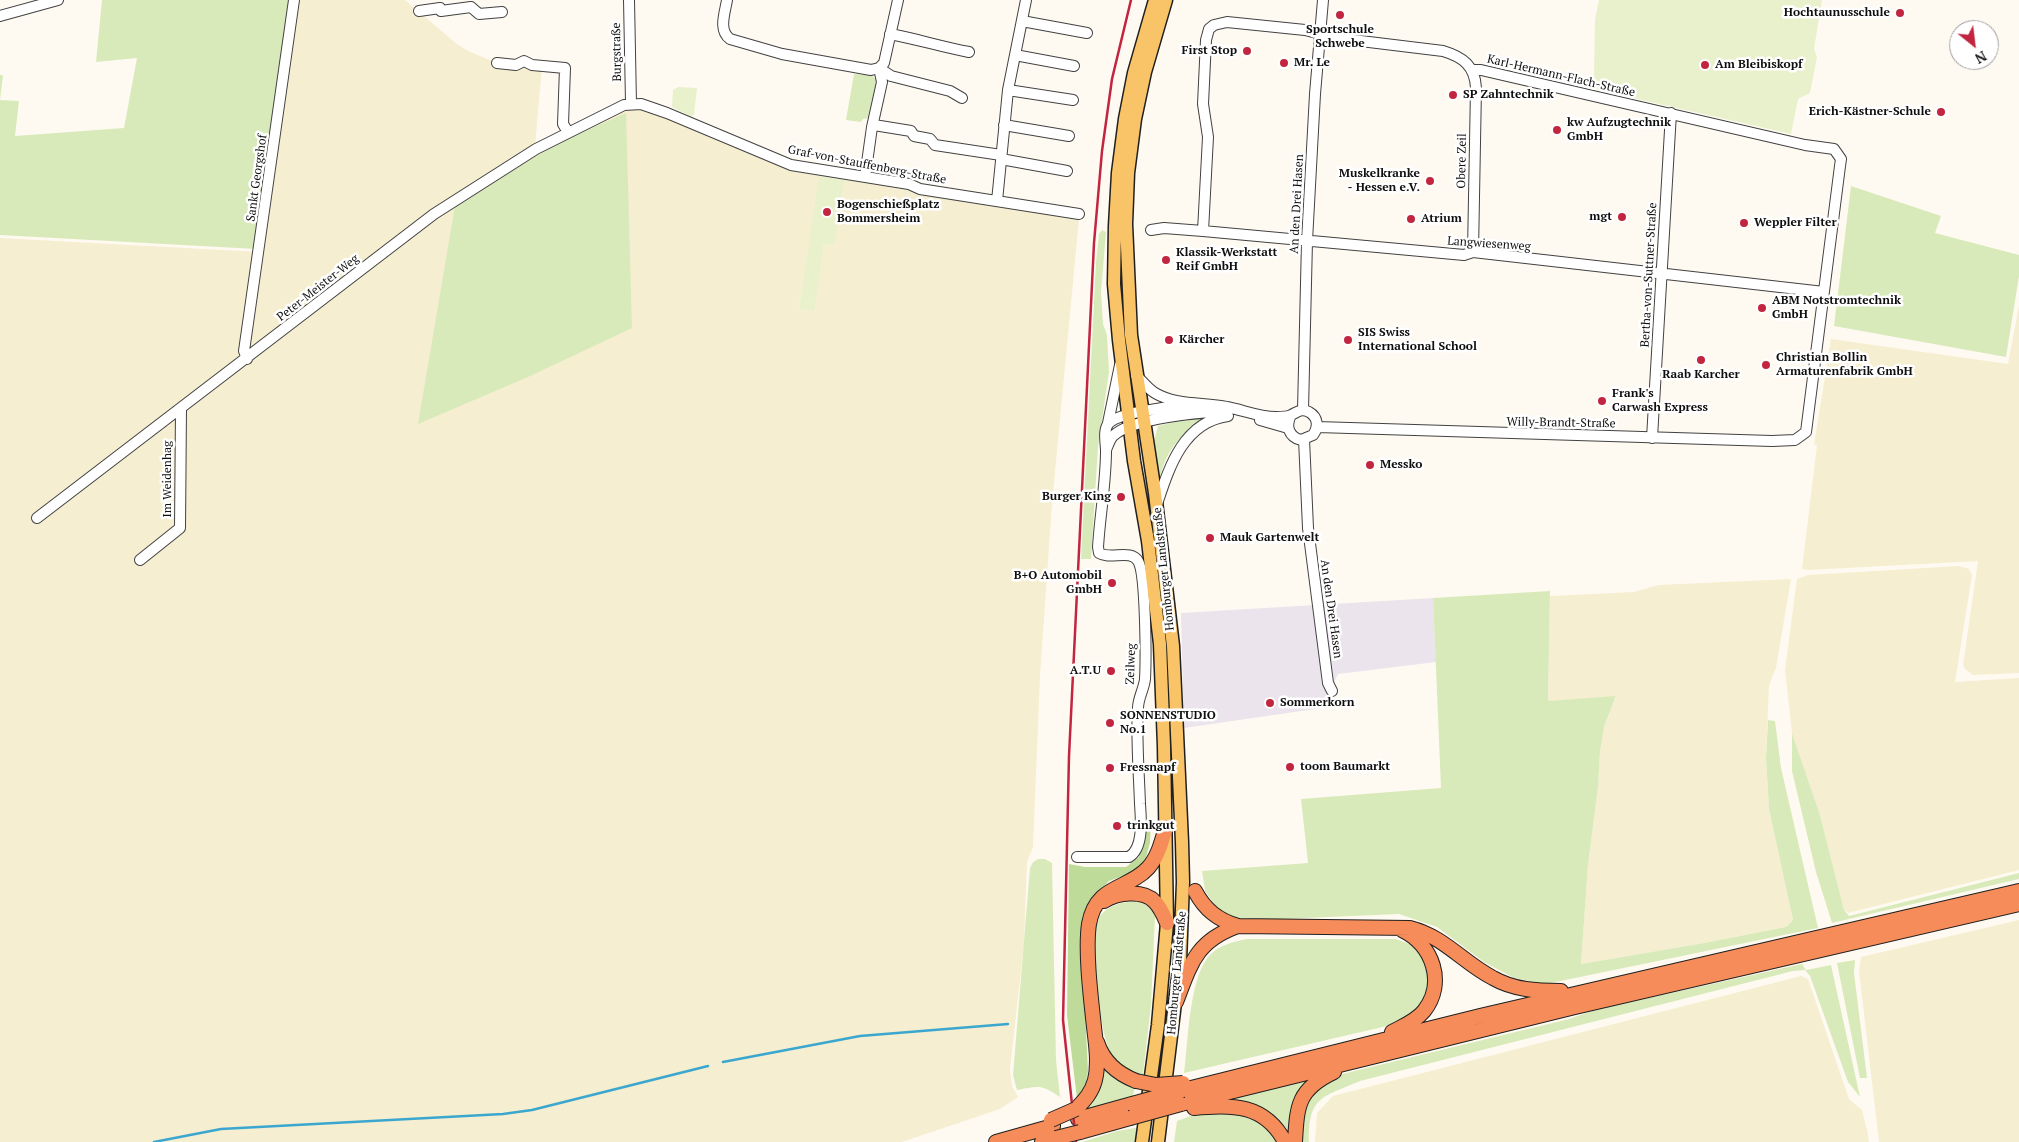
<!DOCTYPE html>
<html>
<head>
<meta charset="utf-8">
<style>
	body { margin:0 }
	#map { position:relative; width:2019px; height:1142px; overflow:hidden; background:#fffaf1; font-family:"PT Serif",serif }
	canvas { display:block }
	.north { position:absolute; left:1949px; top:20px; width:50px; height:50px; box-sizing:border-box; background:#fff; border:1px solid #9f9f9f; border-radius:50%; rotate:151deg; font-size:14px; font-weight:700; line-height:20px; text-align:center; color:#0f0f0f }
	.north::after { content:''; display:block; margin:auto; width:18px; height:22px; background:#c12540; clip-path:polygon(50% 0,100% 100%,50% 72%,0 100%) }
</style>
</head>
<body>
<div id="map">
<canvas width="2019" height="1142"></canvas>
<div class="north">N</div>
</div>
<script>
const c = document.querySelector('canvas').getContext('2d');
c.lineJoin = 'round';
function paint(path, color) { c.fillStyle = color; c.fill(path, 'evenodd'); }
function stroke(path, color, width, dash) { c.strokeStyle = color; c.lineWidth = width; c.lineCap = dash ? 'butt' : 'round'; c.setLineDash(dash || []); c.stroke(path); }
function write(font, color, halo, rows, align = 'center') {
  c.font = font + ' "PT Serif",serif'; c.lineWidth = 5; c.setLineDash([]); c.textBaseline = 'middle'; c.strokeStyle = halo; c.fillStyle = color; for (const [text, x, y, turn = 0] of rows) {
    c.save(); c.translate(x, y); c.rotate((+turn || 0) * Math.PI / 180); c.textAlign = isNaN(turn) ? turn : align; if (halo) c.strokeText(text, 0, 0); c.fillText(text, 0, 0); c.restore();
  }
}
paint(new Path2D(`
	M1433,598L1436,662L1338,674L1322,708L1184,728L1181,613Z`), '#ebe4ed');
paint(new Path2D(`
	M294,0H405L457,44L468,51L497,63L542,67L535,146L631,103L791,165L1079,219L1052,504L1040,676L1033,847L1027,862L1024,943L1010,1069L1012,1086L1018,1097L1000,1109L902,1142H0V238L260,252ZM820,176L845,180L833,246L824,244L813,311L799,308Z
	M2019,305V673L1973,675L1965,669L1963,665L1978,561L1808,570L1802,569L1817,445H1814L1831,339L2008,364Z
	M1959,566L1969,569L1972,575L1955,682L2019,678V870L1848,913L1844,910L1820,815L1792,733L1785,670L1797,579L1808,575Z
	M1791,579L1776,668L1769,685L1766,758L1769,809L1793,920L1786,927L1704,943L1581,964L1588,865L1598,787L1600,752L1604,727L1616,697L1548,701L1550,596L1634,592L1658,585Z
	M2019,920V1142H1879L1859,971L1861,957Z
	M1801,976L1808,979L1849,1099L1862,1110L1868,1134L1869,1142H1315L1317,1113L1333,1096Z`), '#f5eed1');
paint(new Path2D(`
	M102,0H292L256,249L0,235V75H3L0,100L19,101L15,136L124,128L137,58L96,62Z
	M854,74L872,75L876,80L875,98L871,101L873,103L868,118L863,119L861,122L846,120Z
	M626,113L632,328L528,377L418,424L455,206L560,142Z
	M1851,186L1941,216L1935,233L2019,255V276L2006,357L1834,326Z
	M1102,230L1106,232L1101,292L1103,324L1107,335L1109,372L1098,447L1091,559H1081L1096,262L1099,234Z
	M1209,416C1183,433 1166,447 1160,479H1157L1153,445L1158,426L1194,417Z
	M1550,591L1548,701L1616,696L1604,727L1600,752L1598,787L1588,865L1581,964L1704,943L1786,927L1793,920L1769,809L1766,758L1768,720L1775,721L1781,768L1818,928L1546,984L1514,978L1484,962L1437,927L1399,914L1259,920L1233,917L1216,907L1205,891L1202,871L1308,863L1301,799L1441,788L1433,598Z
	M1792,733L1820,815L1844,910L1849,916L2019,873V879L1832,923L1816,872L1792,771Z
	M1038,859H1045L1052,863L1056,1060L1060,1097C1041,1084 1039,1086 1017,1090L1013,1075L1030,868L1033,862Z
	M1136,901C1146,904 1151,906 1155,916L1151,1005L1143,1074C1131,1074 1118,1066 1112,1055C1100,1038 1087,932 1099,917C1108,905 1122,902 1136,901Z
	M1246,939H1396L1412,945L1422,957L1429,974V991L1420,1006L1407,1019L1387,1026L1184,1073C1188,1043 1189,981 1208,957C1218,945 1233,942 1246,939Z
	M1855,960L1854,973L1867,1078H1860L1837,963Z
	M1802,964L1806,970L1831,965L1860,1097L1848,1082L1810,976L1805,970L1793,971L1360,1081C1323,1097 1308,1096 1309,1142H1299L1306,1098L1334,1076L1569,1019L1595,1010Z
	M1099,1062L1135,1086L1133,1097L1081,1112Z
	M1313,1076L1291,1142L1268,1113L1246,1102L1227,1099Z
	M1232,1111L1255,1116L1277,1142H1174L1177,1121L1196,1114Z
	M1141,1127L1139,1142H1082L1117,1131Z`), '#d9eaba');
paint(new Path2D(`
	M1151,820L1150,843L1144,864L1136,871L1109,881L1095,895L1085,914L1084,990L1088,1071L1084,1092L1077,1099L1067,1015L1069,864L1085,867H1126L1139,857L1144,826Z`), '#bfdb99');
paint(new Path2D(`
	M1599,0H1822L1814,49L1817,57L1810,93L1798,99L1791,134L1598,90L1594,82V74L1595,19Z
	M678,87L697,88L694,114L691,117L672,107L673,90Z
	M819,176L845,180L834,246L824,244L814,311L799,309Z`), '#e9f1cc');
stroke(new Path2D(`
	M723,1062L860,1036L1008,1024
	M154,1142L221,1129L503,1114L532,1110L708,1066`), '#3ba7cf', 2.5);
const minor = new Path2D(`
	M629,0L631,103
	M727,0C725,13 718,30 730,39L782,54L871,70L879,68
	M419,11L440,8L441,11L471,7L479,14L502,12
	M0,16L58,0
	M1022,21L1087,33
	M890,34C917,39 942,47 969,52
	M1015,55L1074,66
	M497,63L516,65L524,61L532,65L565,68L563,124L568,132
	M879,68L891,76L950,91L962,98
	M879,68L884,63L898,0
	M1008,90L1073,100
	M874,125L911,131L914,136L930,139L935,145L1001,155
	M1004,125L1069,136
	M1001,159L1067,171
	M865,177L872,127L882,82L879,68
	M997,201L1008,90L1026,0
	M1151,230L1164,228L1203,231L1464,255L1473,252L1824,292
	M1203,231L1208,137L1203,104L1206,40L1209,29L1214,25L1227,22L1305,30L1336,38L1443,51C1463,57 1475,66 1476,88L1473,252
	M247,359L244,351L294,0
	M1136,375C1142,381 1148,389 1155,393C1177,406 1204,402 1227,407C1243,410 1259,417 1276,417C1280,417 1288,417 1291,415C1298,412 1301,408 1309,412C1318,417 1319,427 1313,435L1301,440C1289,437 1285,426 1291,415
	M1303,410L1307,241L1315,94L1323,0
	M1260,420L1288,428
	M1108,423L1120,365
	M1317,427L1772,441L1795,440L1806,432L1840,166L1841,159L1834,149L1805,145L1481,70H1473
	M1652,438L1671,113
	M1304,439L1308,528L1328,683L1332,691
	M1106,450C1108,445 1110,439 1113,436C1130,419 1204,410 1227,413
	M1157,504C1169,468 1183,422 1228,416
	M37,518L434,214L536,149L624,105L641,104L667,113L791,165L909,184L920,189L1079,214
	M140,560L180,528L181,409
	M1077,857H1129C1144,848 1141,819 1140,804C1139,773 1136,738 1138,708C1138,698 1144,689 1145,679C1146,660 1146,573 1138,561C1131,549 1110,560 1099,553L1098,547C1100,515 1106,482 1106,451C1106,443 1103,431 1108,424C1117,412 1177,406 1194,404`);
const major = new Path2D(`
	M1142,1142L1158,1025L1167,923L1164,746L1160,644L1148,541L1134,461L1119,340L1114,284L1115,226L1118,173L1125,119L1134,73L1155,0
	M1158,1142L1180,962L1183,882L1182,842L1173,646L1155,493L1131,335L1126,224L1128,173L1135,119L1145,72L1166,0`);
const highway = new Path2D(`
	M1195,891C1205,910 1218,920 1238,926L1410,928C1445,937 1462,962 1493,978C1514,990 1537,991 1561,991
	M1104,901C1117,893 1143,889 1155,902C1161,908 1164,916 1167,923
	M1176,1002C1191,963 1196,941 1238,926
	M1392,1032C1403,1026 1416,1021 1424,1011C1446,983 1433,945 1402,930
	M1097,1042C1103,1061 1118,1074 1136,1081
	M1183,1090L1480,1016L2019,891
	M1181,1104L1575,1007L2019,904
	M1194,1108C1232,1104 1265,1104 1285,1142
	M1076,1109C1085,1100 1092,1092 1095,1080C1099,1064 1096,1044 1094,1027C1091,999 1085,951 1089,924C1096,884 1128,890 1148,868C1158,857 1162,841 1166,827
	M1078,1119L1132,1104
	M1080,1132L1130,1118
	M996,1142L1053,1126
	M1042,1142L1056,1138
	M1295,1142C1297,1105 1298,1089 1334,1072`);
stroke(minor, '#424242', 12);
stroke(major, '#202020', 15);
stroke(highway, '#202020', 16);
stroke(minor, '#fff', 10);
stroke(major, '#f9c367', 12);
stroke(highway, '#f58c59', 14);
stroke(new Path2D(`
	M1076,1142L1063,1020L1069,756L1094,243L1102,151L1112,79L1131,0`), '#c12540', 2.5);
const highwayBridge = new Path2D(`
	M1136,1081L1156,1085L1183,1083
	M1132,1104L1183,1090
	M1130,1118L1181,1104
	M1051,1120L1076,1109
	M1056,1138L1080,1132`);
stroke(highwayBridge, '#202020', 16, []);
stroke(highwayBridge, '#f58c59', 14);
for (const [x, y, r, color] of [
	[1900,13,5,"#c12540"],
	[1340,15,5,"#c12540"],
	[1247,51,5,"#c12540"],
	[1284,63,5,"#c12540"],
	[1705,65,5,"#c12540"],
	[1453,95,5,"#c12540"],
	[1941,112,5,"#c12540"],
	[1557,130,5,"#c12540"],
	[1430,181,5,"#c12540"],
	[827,212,5,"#c12540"],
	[1622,217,5,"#c12540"],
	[1411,219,5,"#c12540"],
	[1744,223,5,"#c12540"],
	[1166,260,5,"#c12540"],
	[1762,308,5,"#c12540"],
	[1169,340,5,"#c12540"],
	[1348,340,5,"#c12540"],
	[1701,360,5,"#c12540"],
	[1766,365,5,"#c12540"],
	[1602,401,5,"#c12540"],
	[1370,465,5,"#c12540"],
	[1121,497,5,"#c12540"],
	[1210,538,5,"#c12540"],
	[1112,583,5,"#c12540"],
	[1111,671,5,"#c12540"],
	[1270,703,5,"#c12540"],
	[1110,723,5,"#c12540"],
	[1290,767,5,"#c12540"],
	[1110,768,5,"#c12540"],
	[1117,826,5,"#c12540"]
]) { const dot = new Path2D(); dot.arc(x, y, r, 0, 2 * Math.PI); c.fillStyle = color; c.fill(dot); stroke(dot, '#fff', 2); }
write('bold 12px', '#0f0f0f', '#fff', [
	["Hochtaunusschule",1890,13,"right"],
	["Sportschule",1340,30,"center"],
	["Schwebe",1340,44,"center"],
	["First Stop",1237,51,"right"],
	["Mr. Le",1294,63],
	["Am Bleibiskopf",1715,65],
	["SP Zahntechnik",1463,95],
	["Erich-Kästner-Schule",1931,112,"right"],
	["kw Aufzugtechnik",1567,123],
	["GmbH",1567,137],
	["Muskelkranke",1420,174,"right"],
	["- Hessen e.V.",1420,188,"right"],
	["Bogenschießplatz",837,205],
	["Bommersheim",837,219],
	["mgt",1612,217,"right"],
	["Atrium",1421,219],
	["Weppler Filter",1754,223],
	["Klassik-Werkstatt",1176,253],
	["Reif GmbH",1176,267],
	["ABM Notstromtechnik",1772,301],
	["GmbH",1772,315],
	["SIS Swiss",1358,333],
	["International School",1358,347],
	["Kärcher",1179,340],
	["Christian Bollin",1776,358],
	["Armaturenfabrik GmbH",1776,372],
	["Raab Karcher",1701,375,"center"],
	["Frank's",1612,394],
	["Carwash Express",1612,408],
	["Messko",1380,465],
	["Burger King",1111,497,"right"],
	["Mauk Gartenwelt",1220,538],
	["B+O Automobil",1102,576,"right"],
	["GmbH",1102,590,"right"],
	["A.T.U",1101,671,"right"],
	["Sommerkorn",1280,703],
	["SONNENSTUDIO",1120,716],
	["No.1",1120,730],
	["toom Baumarkt",1300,767],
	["Fressnapf",1120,768],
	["trinkgut",1127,826]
], 'left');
write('12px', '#0f0f0f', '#fff', [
	["Burgstraße",617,52,-91],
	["Karl-Hermann-Flach-Straße",1561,76,13],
	["Obere Zeil",1462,161,-89],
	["Graf-von-Stauffenberg-Straße",867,165,11],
	["Sankt Georgshof",257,178,-82],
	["An den Drei Hasen",1297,204,-87],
	["Langwiesenweg",1489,244,4],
	["Bertha-von-Suttner-Straße",1649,275,-87],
	["Peter-Meister-Weg",318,288,-38],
	["Willy-Brandt-Straße",1561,423,1],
	["Im Weidenhag",168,479,-90],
	["Homburger Landstraße",1164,569,-96],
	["An den Drei Hasen",1331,609,82],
	["Zeilweg",1131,664,-88],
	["Homburger Landstraße",1177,973,-85]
]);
</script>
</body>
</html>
